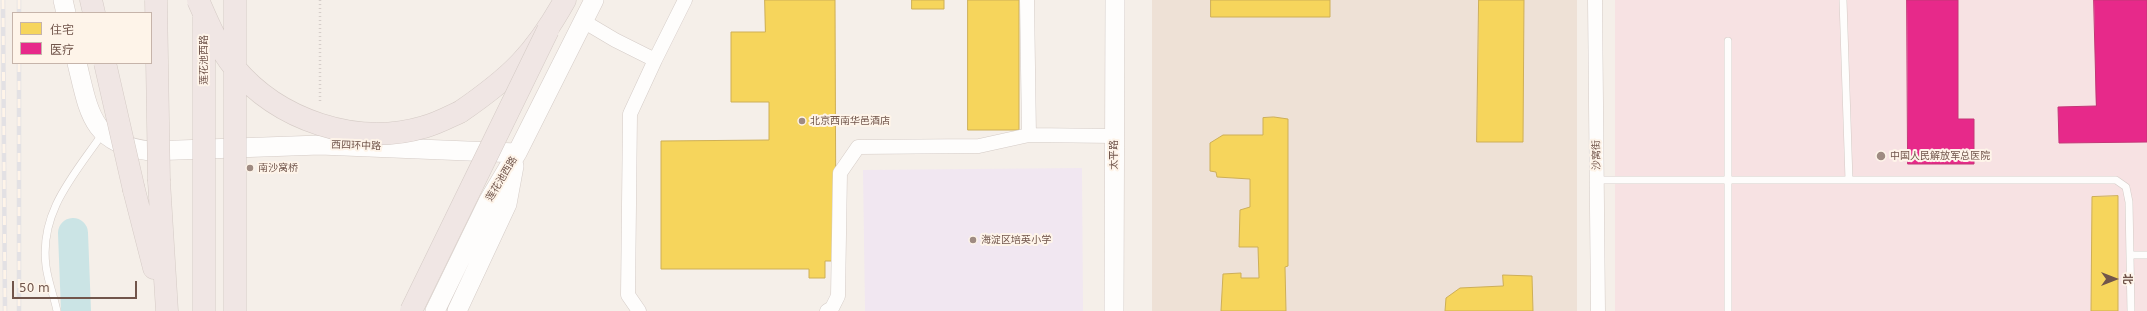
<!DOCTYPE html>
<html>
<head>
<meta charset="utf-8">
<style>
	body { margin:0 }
	#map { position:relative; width:2147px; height:311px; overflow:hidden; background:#f5efe9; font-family:"DejaVu Sans","Noto Sans SC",sans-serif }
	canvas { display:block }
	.legend { position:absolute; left:12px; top:12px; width:140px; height:52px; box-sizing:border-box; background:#fef4e9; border:1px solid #c6b4aa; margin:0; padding:5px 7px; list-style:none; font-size:12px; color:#71554b }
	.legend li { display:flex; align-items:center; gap:8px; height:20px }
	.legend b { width:20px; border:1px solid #c6b4aa }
	.north { position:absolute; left:2095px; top:259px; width:40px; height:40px; -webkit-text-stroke:3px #fef4e9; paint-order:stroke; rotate:90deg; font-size:11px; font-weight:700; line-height:16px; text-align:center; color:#71554b }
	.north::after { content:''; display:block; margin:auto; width:14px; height:18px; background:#71554b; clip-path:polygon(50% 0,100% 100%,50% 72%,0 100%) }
	.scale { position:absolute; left:12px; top:281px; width:125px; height:18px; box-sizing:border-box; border:2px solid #71554b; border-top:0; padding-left:5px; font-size:12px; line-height:14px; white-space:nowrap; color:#71554b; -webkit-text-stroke:3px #fef4e9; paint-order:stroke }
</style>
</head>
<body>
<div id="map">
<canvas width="2147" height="311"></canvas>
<ul class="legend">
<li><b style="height:11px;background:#f6d55c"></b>住宅</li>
<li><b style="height:11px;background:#e7298a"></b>医疗</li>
</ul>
<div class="north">北</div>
<div class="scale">50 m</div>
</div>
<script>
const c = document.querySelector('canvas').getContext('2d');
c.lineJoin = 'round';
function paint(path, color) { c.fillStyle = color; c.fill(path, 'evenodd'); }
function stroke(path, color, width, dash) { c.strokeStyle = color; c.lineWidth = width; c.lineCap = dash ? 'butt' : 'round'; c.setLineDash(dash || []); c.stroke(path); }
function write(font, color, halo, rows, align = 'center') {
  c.font = font + ' "DejaVu Sans","Noto Sans SC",sans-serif'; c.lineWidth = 4; c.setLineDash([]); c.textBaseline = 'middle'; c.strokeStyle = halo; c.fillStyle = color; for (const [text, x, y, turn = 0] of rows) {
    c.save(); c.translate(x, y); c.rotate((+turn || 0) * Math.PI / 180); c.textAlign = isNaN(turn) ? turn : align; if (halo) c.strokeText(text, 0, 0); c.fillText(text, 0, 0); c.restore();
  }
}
paint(new Path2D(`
	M1152,0H1577V311H1152Z`), '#eee1d6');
paint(new Path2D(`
	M1082,168L1083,311H865L863,170Z`), '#f1e7f1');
paint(new Path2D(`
	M1615,0H2147V311H1615Z`), '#f7e2e3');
const homes = new Path2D(`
	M765,0H835L836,261H825V278H809V269H661V141L769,140V102H731V32H765Z
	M912,0H944V9H912Z
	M968,0H1019V130H968Z
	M1211,0H1330V17H1211Z
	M1479,0H1524L1523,142H1477Z
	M1274,117L1288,119V266L1285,267L1286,311H1221L1223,274L1241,273V278H1259L1258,247H1239L1240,210L1250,207V179L1217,177L1216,172L1210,171V143L1223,135H1263V118Z
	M2118,196V311H2091L2092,197Z
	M1503,275L1532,276L1533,311H1445L1446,298L1460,288L1503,286Z`);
paint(homes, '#f6d55c');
stroke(homes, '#ceaf57', 1);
const health = new Path2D(`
	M1907,0H1958V119H1974V164H1908Z
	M2094,0H2147V142L2059,143L2058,107L2096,106Z`);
paint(health, '#e7298a');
stroke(health, '#c43677', 1);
stroke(new Path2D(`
	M73,233L76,311`), '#cbe4e5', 30);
const lane = new Path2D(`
	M1843,0L1849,180
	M1728,41V311
	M1597,180H2116L2126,187L2129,202L2131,311
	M2131,255H2147
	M57,311C54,296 48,282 46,266C39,212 74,175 103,133`);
const street = new Path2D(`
	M1027,0L1029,135L1114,136
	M1595,0L1598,311
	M583,21L615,40L655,60L685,0
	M639,311L628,295L630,114L655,60
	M827,311L832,308L838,296L840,173L858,147L979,146L1029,135`);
const secondary = new Path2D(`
	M63,0L66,13
	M77,63C89,112 91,144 150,151L320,145L517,153
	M435,311L489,200L517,153L594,0
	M457,311L507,204L514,166
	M1114,311L1115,0`);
const highway = new Path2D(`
	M91,0L94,13
	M460,112C511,77 535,54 565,0
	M159,181L167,311
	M134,190L154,268`);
stroke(lane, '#d4cbc6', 8);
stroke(street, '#d4cbc6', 15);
stroke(secondary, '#d4cbc6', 20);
stroke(highway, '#d4cac5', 23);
stroke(new Path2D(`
	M320,0V104`), '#d6ceca', 2.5, [1, 3]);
stroke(lane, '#fefdfc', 7);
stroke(street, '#fefdfc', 14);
stroke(secondary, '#fefdfc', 19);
stroke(highway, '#f0e6e4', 22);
const rail = new Path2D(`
	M3,0L5,311
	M19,0V13
	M19,63V311`);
stroke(rail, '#e3e1e4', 4.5);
stroke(rail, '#fef4e9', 3, [9]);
const highwayBridge = new Path2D(`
	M156,0L159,181
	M198,0C208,23 218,47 234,67C278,120 356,147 424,127C436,124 449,117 460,112
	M204,17V311
	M105,63L134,190
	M235,311V0
	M411,311L548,30`);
stroke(highwayBridge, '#d4cac5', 23, []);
stroke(highwayBridge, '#f0e6e4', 22);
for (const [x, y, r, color] of [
	[802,121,4,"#9f8b82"],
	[1881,156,5,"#9f8b82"],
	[250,168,4,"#9f8b82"],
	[973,240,4,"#9f8b82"]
]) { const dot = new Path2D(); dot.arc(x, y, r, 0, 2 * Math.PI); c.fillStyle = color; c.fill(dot); stroke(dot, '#fef4e9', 1.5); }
write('10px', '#71554b', '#fef4e9', [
	["莲花池西路",204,60,-90],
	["西四环中路",356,146,2],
	["太平路",1114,155,-90],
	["沙窝街",1597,155,-91],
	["莲花池西路",502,179,-59]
]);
write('10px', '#71554b', '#fef4e9', [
	["北京西南华邑酒店",810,121],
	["中国人民解放军总医院",1890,156],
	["南沙窝桥",258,168],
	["海淀区培英小学",981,240]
], 'left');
</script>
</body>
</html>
